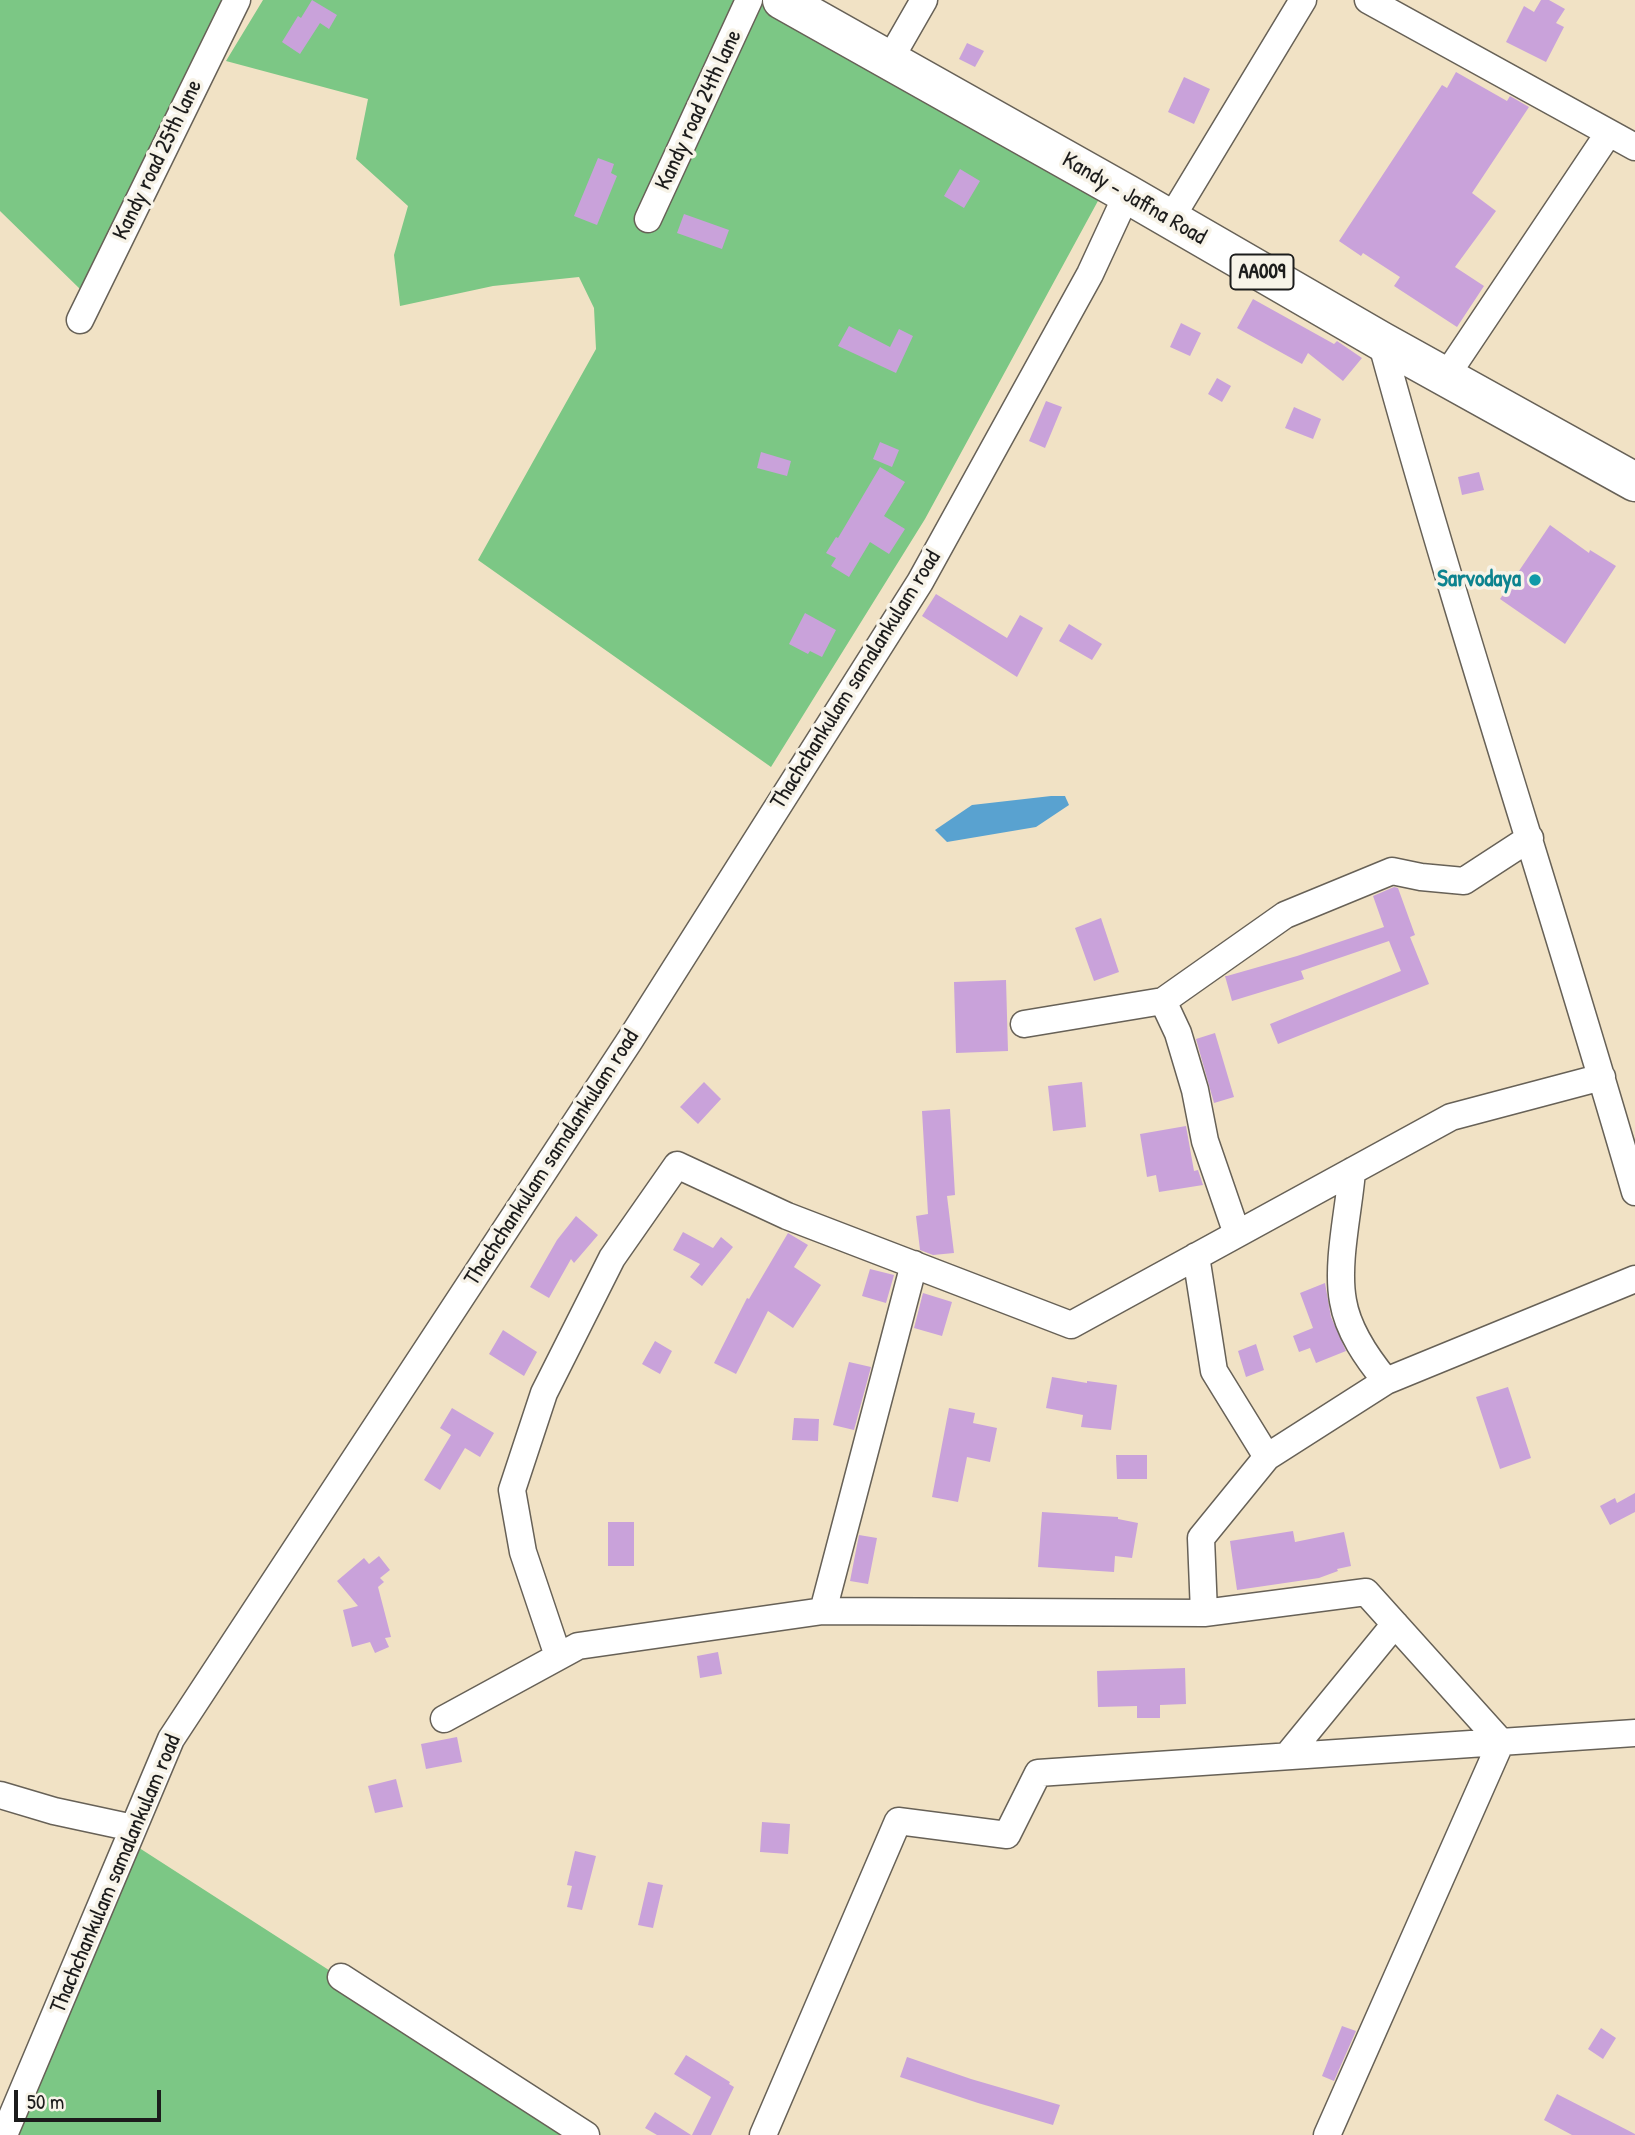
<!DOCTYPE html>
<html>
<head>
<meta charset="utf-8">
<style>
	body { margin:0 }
	#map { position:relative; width:1635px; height:2135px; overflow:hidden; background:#f1e2c5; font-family:"Patrick Hand",sans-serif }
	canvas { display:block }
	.scale { position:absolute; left:14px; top:2090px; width:147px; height:32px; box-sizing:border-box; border:4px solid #1c1c1c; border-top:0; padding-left:9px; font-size:21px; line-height:24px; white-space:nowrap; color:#1c1c1c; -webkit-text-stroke:5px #f7f3e8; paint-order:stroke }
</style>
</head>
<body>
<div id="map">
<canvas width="1635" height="2135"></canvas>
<div class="scale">50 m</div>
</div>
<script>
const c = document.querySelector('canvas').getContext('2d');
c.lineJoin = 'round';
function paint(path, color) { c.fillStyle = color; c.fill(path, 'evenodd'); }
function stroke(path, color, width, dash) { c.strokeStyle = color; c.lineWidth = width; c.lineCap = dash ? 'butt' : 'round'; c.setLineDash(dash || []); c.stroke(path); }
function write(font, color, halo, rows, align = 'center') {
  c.font = font + ' "Patrick Hand",sans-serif'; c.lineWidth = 7; c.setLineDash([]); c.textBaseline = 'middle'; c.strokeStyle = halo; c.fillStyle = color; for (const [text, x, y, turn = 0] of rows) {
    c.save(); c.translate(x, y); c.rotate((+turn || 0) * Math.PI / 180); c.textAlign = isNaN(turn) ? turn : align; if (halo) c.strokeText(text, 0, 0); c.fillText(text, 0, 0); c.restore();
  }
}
paint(new Path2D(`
	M0,0H226L80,289L0,211Z
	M263,0H753L1099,199L925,519L771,767L478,560L596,349L594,308L579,277L493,286L400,306L394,255L408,206L356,159L368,99L226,61Z
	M130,1842L585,2135H11Z`), '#7cc785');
paint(new Path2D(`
	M1051,796H1065L1069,805L1036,827L947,842L935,830L972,805Z`), '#59a2d0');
paint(new Path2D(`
	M312,0L337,15L329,29L320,23L300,54L282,42L298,16L301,18Z
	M1541,0H1549L1565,9L1556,23L1564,27L1546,62L1506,42L1524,6L1534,12Z
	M967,43L984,51L975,67L959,59Z
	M1456,72L1507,101L1510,96L1529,107L1472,193L1496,211L1455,267L1484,286L1457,327L1394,286L1400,277L1363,253L1361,256L1339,241L1442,85L1447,88Z
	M1184,77L1210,89L1194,124L1168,112Z
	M598,158L614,164L611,173L617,176L597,225L574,216Z
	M960,169L980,181L964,208L944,196Z
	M684,214L729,230L722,249L677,233Z
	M1253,299L1334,344L1337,341L1362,358L1343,381L1308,353L1302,364L1237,328Z
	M1181,323L1201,333L1190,356L1170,347Z
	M849,326L890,347L899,329L913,336L896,373L838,346Z
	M1217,378L1231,386L1222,402L1208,394Z
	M1046,401L1062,407L1045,448L1029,441Z
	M1294,407L1321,419L1313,439L1285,428Z
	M880,442L899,450L892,467L873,459Z
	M761,452L791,461L787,476L757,468Z
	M880,467L905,482L884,516L905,529L889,554L870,542L849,577L831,566L836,558L826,553L836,537L838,538Z
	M1479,472L1484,490L1462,495L1458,477Z
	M1550,525L1589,553L1590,550L1616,566L1565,644L1500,599Z
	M936,594L1007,638L1020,615L1043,628L1017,677L922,616Z
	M805,613L836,630L822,657L810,651L808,654L789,644Z
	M1069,624L1102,644L1092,660L1059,641Z
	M1394,887L1398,888L1415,935L1410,937L1429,984L1278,1044L1270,1024L1401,971L1389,941L1301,971L1304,979L1232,1001L1225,976H1227L1297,956L1384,927L1373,896Z
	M1101,918L1119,972L1094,981L1075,928Z
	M1006,980L1008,1051L956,1053L954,982Z
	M1215,1033L1234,1097L1214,1103L1196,1039Z
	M704,1082L721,1099L698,1124L680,1107Z
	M1082,1082L1086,1127L1053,1131L1048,1086Z
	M950,1109L955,1195L947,1196L954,1253L933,1255L920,1250L916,1216L928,1214L922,1111Z
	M1186,1126L1194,1171L1198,1170L1203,1185L1159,1192L1156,1175L1147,1177L1140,1134Z
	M576,1216L598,1235L574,1263L571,1259L549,1298L530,1287L557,1240Z
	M683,1232L713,1248L721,1237L733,1247L702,1286L690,1277L700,1264L673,1250Z
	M788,1233L808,1245L794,1267L821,1285L793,1328L768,1311L736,1374L714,1363L747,1298L749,1299Z
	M870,1269L894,1275L886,1303L862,1296Z
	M1325,1283L1331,1317L1346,1351L1316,1363L1310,1348L1299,1352L1293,1336L1313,1328L1300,1293Z
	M923,1293L952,1302L942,1336L914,1328Z
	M503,1330L537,1352L524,1376L489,1354Z
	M655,1341L672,1351L660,1374L642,1364Z
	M1256,1344L1264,1370L1246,1377L1238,1351Z
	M849,1362L871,1367L854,1430L833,1425Z
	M1052,1377L1087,1383V1381L1117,1385L1111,1430L1081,1427L1083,1415L1046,1408Z
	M1508,1387L1531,1458L1500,1469L1476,1397Z
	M452,1408L494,1433L480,1457L465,1448L440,1490L424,1480L451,1435L440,1428Z
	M949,1408L975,1413L973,1423L997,1428L990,1462L967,1457L958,1502L932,1497Z
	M794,1418L819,1419L818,1441L792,1440Z
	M1116,1455H1147V1479H1117Z
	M1635,1493V1512L1610,1525L1600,1506L1615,1498L1617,1503Z
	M1042,1512L1118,1517V1519L1138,1523L1132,1558L1115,1556L1114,1572L1038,1567Z
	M608,1522H634V1566H608Z
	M1293,1531L1295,1542L1344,1532L1351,1566L1337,1569L1338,1571L1319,1578L1237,1590L1230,1541Z
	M859,1535L877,1538L868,1584L850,1581Z
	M379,1556L390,1570L380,1578L384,1582L378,1587L391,1637L385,1638L389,1647L375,1653L370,1642L352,1647L343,1610L358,1606L337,1581L364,1558L369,1564Z
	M718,1652L722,1674L700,1678L697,1656Z
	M1185,1668L1186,1704L1160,1705V1718H1137V1706L1098,1707L1097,1671Z
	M457,1737L462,1762L426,1769L421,1744Z
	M396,1779L403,1807L375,1813L368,1786Z
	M762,1822L790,1824L788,1854L760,1852Z
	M575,1851L596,1856L582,1910L567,1907L572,1886L567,1885Z
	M648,1882L663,1885L653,1928L638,1925Z
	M1342,2026L1356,2031L1334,2081L1322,2076Z
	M1601,2028L1616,2038L1603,2059L1588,2049Z
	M686,2055L730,2082L729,2084L734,2087L711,2135H692L711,2097L674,2074Z
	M907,2057L971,2079L1060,2105L1053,2125L978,2103L900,2077Z
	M1557,2094L1635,2134V2135H1572L1544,2120Z
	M655,2112L691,2135H657L645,2128Z`), '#c9a2da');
const minor = new Path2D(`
	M1368,0L1635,147
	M889,61L924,0
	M648,219L749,0
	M1170,220L1303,0
	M80,320L237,0
	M1381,341C1459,626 1553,907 1635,1192
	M1446,376L1608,134
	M1163,1001L1178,1033L1195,1090L1205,1141L1237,1234
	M1024,1024L1163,1001L1285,915L1392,871L1421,877L1464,881L1530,838
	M1352,1171C1349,1210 1336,1263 1343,1301C1348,1331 1367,1358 1386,1381
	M1196,1256L1214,1371L1267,1457
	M823,1611L914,1264
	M1204,1613L1201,1538L1267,1457L1386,1381L1635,1279
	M558,1656L523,1552L512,1490L544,1393L612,1258L677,1165L787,1216L1071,1325L1451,1117L1602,1077
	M444,1719L578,1646L823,1611L1204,1613L1366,1592L1501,1742L1327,2135
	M1287,1756L1395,1624
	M0,1795L54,1811L133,1828
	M341,1977L586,2135
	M4,2135L171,1739L630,1040L920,582L1090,274L1127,194
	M763,2135L898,1821L1007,1835L1038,1773L1635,1733`);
const highway = new Path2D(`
	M782,0L1127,194L1381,341L1635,482`);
stroke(minor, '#676157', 29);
stroke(highway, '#676157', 41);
stroke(minor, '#fff', 26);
stroke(highway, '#fff', 38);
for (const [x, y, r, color] of [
	[1535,580,7,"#0f9aa8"]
]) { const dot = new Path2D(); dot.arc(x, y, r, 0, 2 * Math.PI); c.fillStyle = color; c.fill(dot); stroke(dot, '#f7f3e8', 2.5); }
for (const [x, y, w] of [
	[1262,272,63]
]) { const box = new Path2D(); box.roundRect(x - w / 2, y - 17.5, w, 35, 5); c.fillStyle = '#f7f3e8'; c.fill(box); stroke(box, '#1c1c1c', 2); }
write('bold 21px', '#1c1c1c', null, [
	["AA009",1262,272]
]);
write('23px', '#1c1c1c', '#f7f3e8', [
	["Kandy road 24th lane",699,110,-65],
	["Kandy road 25th lane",158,160,-64],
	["Kandy - Jaffna Road",1134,199,30],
	["Thachchankulam samalankulam road",856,680,-58],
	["Thachchankulam samalankulam road",552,1158,-57],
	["Thachchankulam samalankulam road",116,1874,-67]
]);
write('bold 23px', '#0d838f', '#f7f3e8', [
	["Sarvodaya",1521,580]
], 'right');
</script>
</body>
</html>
